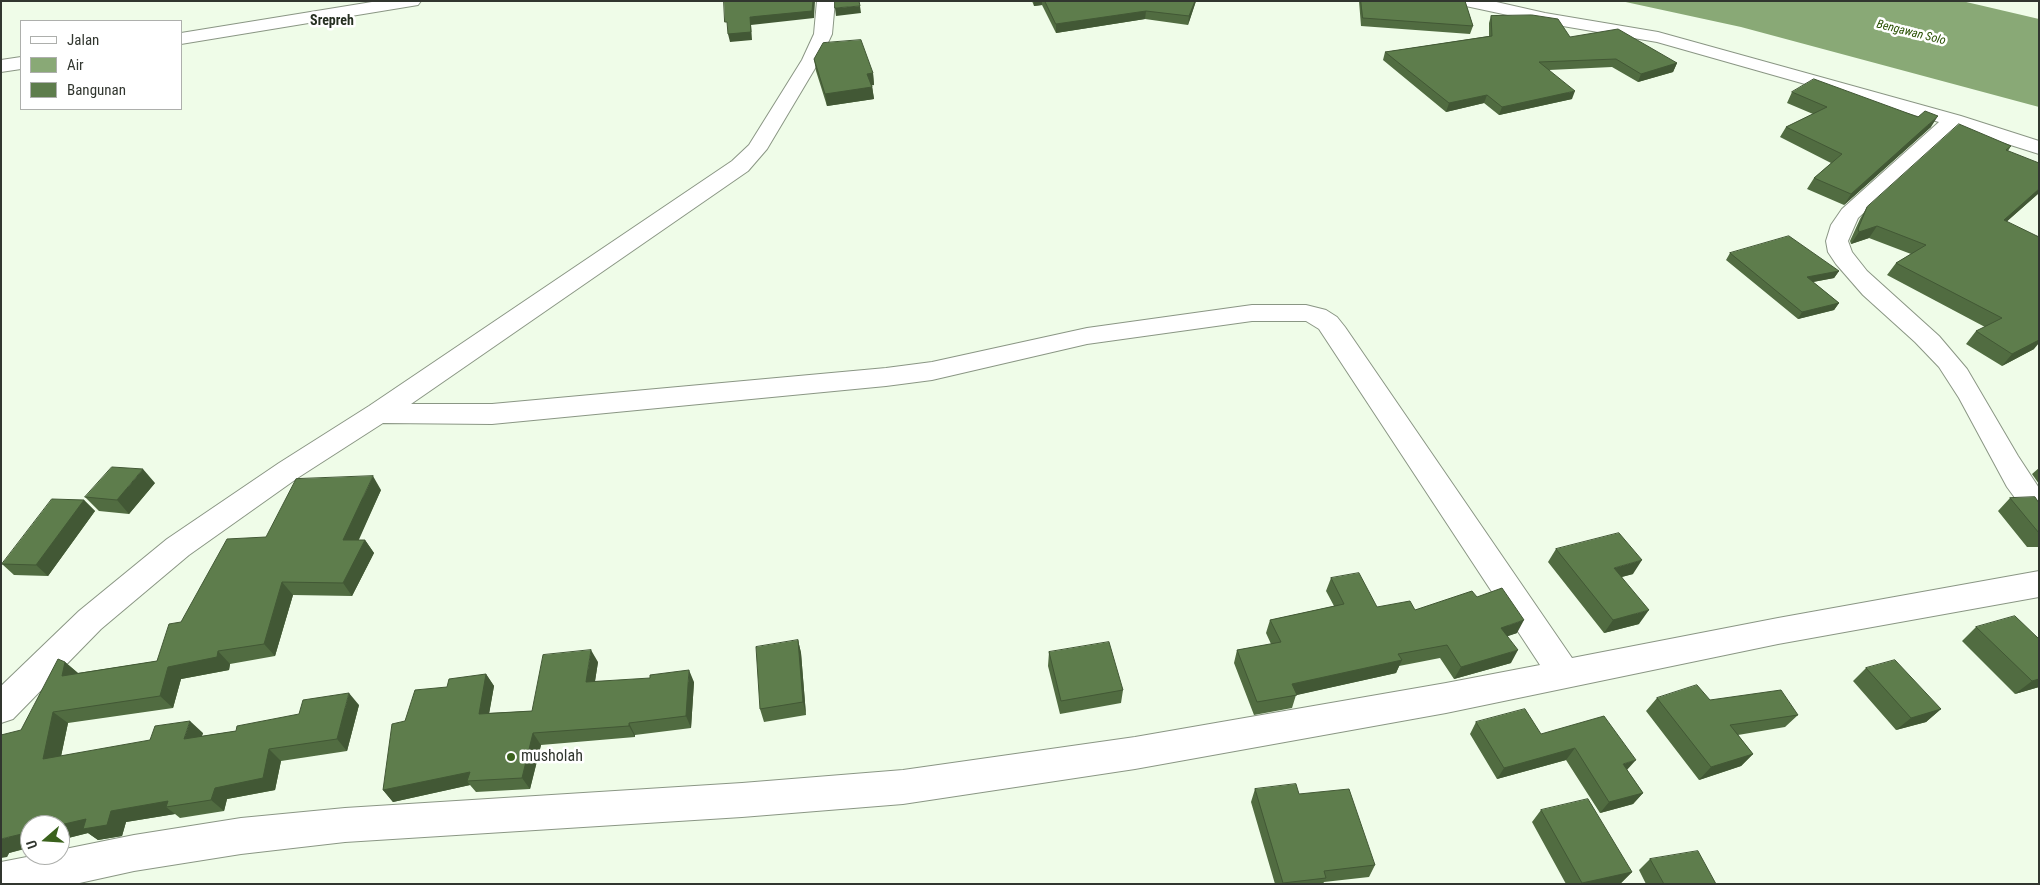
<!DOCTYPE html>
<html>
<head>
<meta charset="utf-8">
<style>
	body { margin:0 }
	#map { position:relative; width:2040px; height:885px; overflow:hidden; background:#effce8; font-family:"Roboto Condensed",sans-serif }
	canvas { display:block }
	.frame { position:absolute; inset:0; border:2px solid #31362f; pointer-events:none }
	.legend { position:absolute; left:20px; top:20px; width:162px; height:90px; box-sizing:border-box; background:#fff; border:1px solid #adafac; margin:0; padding:6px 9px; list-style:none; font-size:15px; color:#31362f }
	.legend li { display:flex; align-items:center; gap:10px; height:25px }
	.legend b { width:25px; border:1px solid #adafac }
	.north { position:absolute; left:20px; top:815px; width:50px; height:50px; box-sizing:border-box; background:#fff; border:1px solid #adafac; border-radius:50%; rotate:251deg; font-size:14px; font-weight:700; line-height:20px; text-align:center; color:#31362f }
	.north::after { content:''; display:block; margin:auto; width:18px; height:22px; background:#3b621d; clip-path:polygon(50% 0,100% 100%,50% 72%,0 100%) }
</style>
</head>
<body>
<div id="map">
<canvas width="2040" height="885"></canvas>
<div class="frame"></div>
<ul class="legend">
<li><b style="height:6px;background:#fff"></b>Jalan</li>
<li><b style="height:14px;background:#89a976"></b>Air</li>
<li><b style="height:14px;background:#5e7d4c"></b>Bangunan</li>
</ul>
<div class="north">U</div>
</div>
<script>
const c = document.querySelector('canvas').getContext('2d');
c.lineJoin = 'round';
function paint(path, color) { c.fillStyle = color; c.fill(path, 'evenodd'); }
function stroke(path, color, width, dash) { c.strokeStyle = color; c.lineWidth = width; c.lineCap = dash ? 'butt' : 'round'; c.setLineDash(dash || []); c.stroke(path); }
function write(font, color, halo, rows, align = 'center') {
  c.font = font + ' "Roboto Condensed",sans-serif'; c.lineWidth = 5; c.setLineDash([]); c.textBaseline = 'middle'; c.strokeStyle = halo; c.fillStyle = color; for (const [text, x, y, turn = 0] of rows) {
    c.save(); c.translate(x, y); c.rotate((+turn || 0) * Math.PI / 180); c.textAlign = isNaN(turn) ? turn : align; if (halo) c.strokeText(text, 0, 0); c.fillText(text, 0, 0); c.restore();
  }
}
paint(new Path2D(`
	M1621,1H1962L2039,19V107L1741,27Z`), '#89a976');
const minor = new Path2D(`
	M378,1H421L418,5L412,6L181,44V33Z
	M817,1H835L832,34L820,60L767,149L748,171L411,404H492L886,368L932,362L1087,328L1252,305H1306L1326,310L1337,317L1345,327L1572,658L1778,618L2039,571V597L1778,644L1446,713L1135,769L903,804L742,817L345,842L241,854L134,871L75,884H1V862L37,855H60V850L134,835L241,818L345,808L742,783L903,770L1135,737L1446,683L1540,665L1319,329L1306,321H1252L1087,344L932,380L886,386L492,424L383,423L299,477L189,555L101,629L13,719L1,723V686L79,611L167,539L279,463L369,406L732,161L749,145L802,60L814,34Z
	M1458,1H1492L1545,13L1658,32L1961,116L2039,141V154L1957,128L1858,218L1848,241L1852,252L1867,271L1939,336L1967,369L2018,456L2039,488V520L2029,517L2007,487L1959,398L1939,367L1915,342L1863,295L1836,264L1828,252L1826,241L1831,225L1842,209L1939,122L1657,42L1545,23L1461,5Z
	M21,57V69L1,72V60Z`);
stroke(minor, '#8a9684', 2);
paint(minor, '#fff');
paint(new Path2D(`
	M1032,1H1196L1188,25L1145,19L1056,33L1042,5L1034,6Z
	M1359,1H1465L1473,26L1470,34L1361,26Z
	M1491,16L1570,37L1677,63L1673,72L1638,82L1612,67L1549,70L1572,99L1499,115L1484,103L1446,112L1383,60L1385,52L1489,36V23Z
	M814,59L873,73L874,85H872L874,99L827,106L816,71Z
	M1792,92L1931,127L1844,205L1807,189L1814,178L1831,163L1780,137L1786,127L1813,114L1787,103Z
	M2011,146L2008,151L2039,193L2007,221L2034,349L2002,366L1966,344L1976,331L1985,327L1887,275L1896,263L1911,254L1869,238L1851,244L1850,241L1860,219L1867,207Z
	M1730,253L1839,271L1834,278L1813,282L1839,303L1834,310L1798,319L1726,260Z
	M2039,468V484L2032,474Z
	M155,483L129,514L99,511L85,497Z
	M381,490L358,540H365L374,553L352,596L293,595L275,656L230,664L229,670L181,679L173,708L68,723L61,756L203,733L202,736L236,731L359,705L347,751L281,761L275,790L227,799L224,811L180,818L175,814L126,822L122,836L98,840L88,833L9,853L7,857L21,730L65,662L78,673L157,661L181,622L266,537Z
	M2010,498L2039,503V547H2027L1998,511Z
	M84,500L95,511L48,576L14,575L2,564Z
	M1556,549L1633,574L1622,577L1639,624L1604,633L1548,562Z
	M1331,578L1377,607L1415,610L1477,597L1517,633L1507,636L1511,663L1454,679L1440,658L1399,666L1396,673L1296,695L1292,708L1254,715L1234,663L1237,650L1271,644L1266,633L1270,620L1334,606L1326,591Z
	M1976,627L2039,639V687L2015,694L1962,641Z
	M798,640L801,653L806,715L764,722L760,709Z
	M1049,652L1123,690L1121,703L1060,714L1048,666Z
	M598,662L595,681L694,682L691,728L635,735V737L541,745L530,789L476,792L470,785L393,802L383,790L405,721L447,687L486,674L494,686L489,713L532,711Z
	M1866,668L1941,709L1926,722L1896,730L1853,681Z
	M1657,698L1710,700L1798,715L1785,727L1738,735L1753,754L1741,766L1699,780L1646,711Z
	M1476,722L1541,734L1627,770L1643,793L1633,804L1600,813L1566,760L1497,779L1470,734Z
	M1255,789L1299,794L1375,865L1369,877L1324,882L1323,884H1275L1251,802Z
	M1541,810L1632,872L1621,883L1618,884H1566L1532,822Z
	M1650,859L1716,884H1646L1639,870Z`), '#516c41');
paint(new Path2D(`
	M813,1H815L814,18L751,25L752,40L730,42L728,34L750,17Z
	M1034,1H1042V5L1034,6Z
	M1195,1H1196L1188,25L1189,16Z
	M860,6L861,13L836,16L835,8Z
	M1146,11L1145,19L1056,33V24Z
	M1677,63L1673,72L1638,82L1641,74Z
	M873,73L874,85L869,86L867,74Z
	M872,87L874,99L827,106L825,94Z
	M1575,91L1572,99L1499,115L1502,107Z
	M1487,95L1484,103L1446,112L1449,103Z
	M1938,116L1931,127L1844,205L1851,194Z
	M2039,189V193L1995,232L2004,220Z
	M1877,226L1869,238L1851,244L1859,232Z
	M1839,271L1834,278L1802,284L1807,277Z
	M1839,303L1834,310L1798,319L1802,312Z
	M2039,336V343L2034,349L2002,366L2012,354Z
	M143,469L155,483L129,514L117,500Z
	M373,476L381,490L353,553L343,540Z
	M84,500L95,511L48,576L36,565Z
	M365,540L374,553L352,596L343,583Z
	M1642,560L1633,574L1605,581L1614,568Z
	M282,582L293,595L275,656L264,644Z
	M1649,610L1639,624L1604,633L1613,620Z
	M1524,620L1517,633L1494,641L1501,628Z
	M798,640L801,653L806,715L803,702Z
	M591,650L598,662L593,694L586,682Z
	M1518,650L1511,663L1454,679L1461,667Z
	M218,651L230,664L229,670L181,679L173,708L160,696L168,667Z
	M1402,660L1396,673L1288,697L1292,684Z
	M65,662L79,674L62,676Z
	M689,670L694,682L691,728L686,716Z
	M486,674L494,686L487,726L479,714Z
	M2039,679V687L2015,694L2032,681Z
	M349,693L359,705L347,751L337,739Z
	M1941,709L1926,722L1896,730L1911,718Z
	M53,712L68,723L58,771L43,759Z
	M190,721L203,733L197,750L184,739Z
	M629,723L635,735V737L629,726Z
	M533,733L541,745L530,789L522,778Z
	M1575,748L1566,760L1497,779L1504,768Z
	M269,749L281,761L275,790L227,799L224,811L211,800L215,788Z
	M1753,754L1741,766L1699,780L1711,767Z
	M1636,760L1626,771L1623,764Z
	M470,772L467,781L470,785L393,802L383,790Z
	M1643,793L1633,804L1600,813L1609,802Z
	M168,801L166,807L175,814L126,822L122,836L98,840L88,833L60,840V825L111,811Z
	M30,832V847L9,853L7,857L1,858V839Z
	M1632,872L1621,883L1582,884V883Z`), '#425835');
const building = new Path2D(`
	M724,1H813L812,11L750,17L751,32L728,34L727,22H725Z
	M835,1H859L860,6L835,8Z
	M1045,1H1195L1189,16L1146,11L1056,24Z
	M1361,1H1465L1473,26L1363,18Z
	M1532,15L1558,19L1570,37L1618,29L1677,63L1641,74L1616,59L1539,62L1575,91L1502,107L1487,95L1449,103L1385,52L1492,36L1491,16Z
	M861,40L873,73L867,74L872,87L825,94L814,59L823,43Z
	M1814,79L1918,117L1925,111L1938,116L1851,194L1814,178L1842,154L1786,127L1827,107L1792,92Z
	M1959,124L2011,146L2006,150L2039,163V189L2004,220L2039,237V340L2012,354L1976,331L2002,318L1896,263L1926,245L1877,226L1859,232L1858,229L1867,207Z
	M1789,236L1839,271L1807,277L1839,303L1802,312L1730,253Z
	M112,467L143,469L117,500L85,497Z
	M373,476L343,540H365L343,583L282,582L264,644L218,651L217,657L168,667L160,696L53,712L43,759L150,740L155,726L190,721L184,739L236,731L237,726L299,714L303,700L349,693L337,739L269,749L263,778L215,788L211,800L166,807L168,801L111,811L107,825L83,829L86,819L60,825H30V832L1,839V735L21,730L58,659L65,662L62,676L157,661L169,624L181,622L227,539L266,537L296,479Z
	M2035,497L2039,503V533L2010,498Z
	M52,499L84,500L36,565L2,564Z
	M1619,533L1642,560L1614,568L1649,610L1613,620L1556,549Z
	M1359,573L1377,607L1410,601L1415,610L1472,591L1477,597L1502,588L1524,620L1501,628L1518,650L1461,667L1447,645L1398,654L1402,660L1292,684L1297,695L1257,702L1237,650L1281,642L1270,620L1344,604L1331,578Z
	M2015,616L2039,639V679L2032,681L1976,627Z
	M798,640L803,702L760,709L756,647Z
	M1109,642L1123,690L1061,701L1049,652Z
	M591,650L586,682L650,678V675L689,670L686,716L629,723V726L533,733L522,778L467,781L470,772L383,790L392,724L405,721L415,690L447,687L449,679L486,674L479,714L532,711L543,655Z
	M1895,660L1941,709L1911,718L1866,668Z
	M1697,685L1710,700L1781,690L1798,715L1730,725L1753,754L1711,767L1657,698Z
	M1525,709L1541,734L1604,716L1636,760L1623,764L1643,793L1609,802L1575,748L1504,768L1476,722Z
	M1296,784L1299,794L1349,789L1375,865L1324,871L1326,878L1283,883L1255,789Z
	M1588,799L1632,872L1582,883L1541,810Z
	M1698,851L1716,884H1664L1650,859Z`);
paint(building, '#5e7d4c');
stroke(building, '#425835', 1);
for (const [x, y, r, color] of [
	[511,757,5,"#3b621d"]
]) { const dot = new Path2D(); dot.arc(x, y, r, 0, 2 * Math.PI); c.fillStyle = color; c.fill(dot); stroke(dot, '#fff', 2); }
write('italic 12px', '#274f00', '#fff', [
	["Bengawan Solo",1911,33,14]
]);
write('bold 14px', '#263021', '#fff', [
	["Srepreh",332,21]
]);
write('16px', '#31362f', '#fff', [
	["musholah",521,757]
], 'left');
</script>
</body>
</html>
